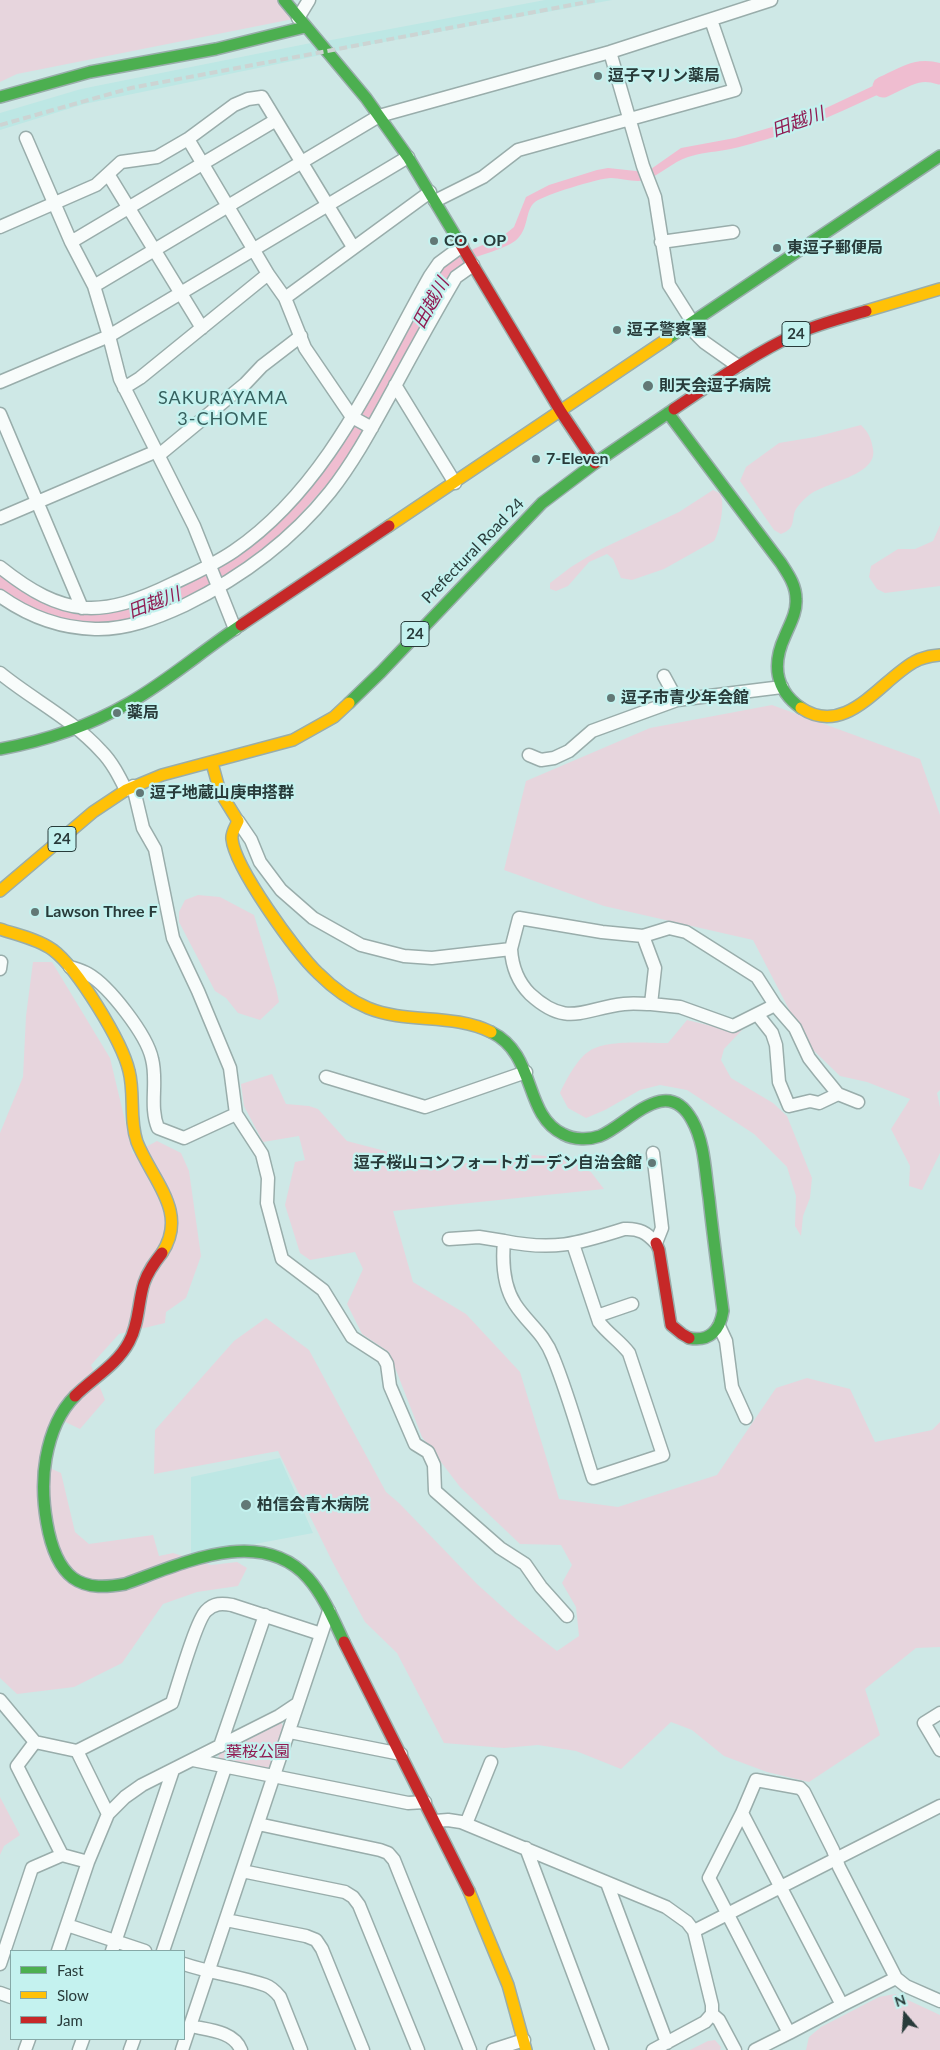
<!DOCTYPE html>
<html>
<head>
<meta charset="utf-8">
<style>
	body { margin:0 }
	#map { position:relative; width:940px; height:2050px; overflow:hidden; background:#cee8e6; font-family:Lato,sans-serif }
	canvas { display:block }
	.legend { position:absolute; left:10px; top:1950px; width:175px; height:90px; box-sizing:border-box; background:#c4f2ef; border:1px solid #86a9a7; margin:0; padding:6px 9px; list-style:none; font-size:15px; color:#283b3a }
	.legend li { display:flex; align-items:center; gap:10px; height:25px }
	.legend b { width:25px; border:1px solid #86a9a7 }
	.north { position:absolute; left:880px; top:1990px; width:50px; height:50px; -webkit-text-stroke:4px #c4f2ef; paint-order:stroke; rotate:342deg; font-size:14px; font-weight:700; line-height:20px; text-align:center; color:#283b3a }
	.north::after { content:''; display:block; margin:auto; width:18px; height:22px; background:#283b3a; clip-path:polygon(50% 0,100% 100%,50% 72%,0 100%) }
</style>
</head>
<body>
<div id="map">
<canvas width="940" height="2050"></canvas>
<ul class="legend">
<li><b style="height:6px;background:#4caf50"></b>Fast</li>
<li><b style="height:6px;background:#ffc107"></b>Slow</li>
<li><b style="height:6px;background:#c62828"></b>Jam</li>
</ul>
<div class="north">N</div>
</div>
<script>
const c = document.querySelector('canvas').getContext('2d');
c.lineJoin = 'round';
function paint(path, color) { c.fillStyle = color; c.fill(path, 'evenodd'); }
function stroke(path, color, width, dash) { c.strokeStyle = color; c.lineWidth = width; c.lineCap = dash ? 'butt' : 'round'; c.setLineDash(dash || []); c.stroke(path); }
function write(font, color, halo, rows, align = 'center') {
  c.font = font + ' Lato,"Noto Sans JP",sans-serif'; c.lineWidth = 4.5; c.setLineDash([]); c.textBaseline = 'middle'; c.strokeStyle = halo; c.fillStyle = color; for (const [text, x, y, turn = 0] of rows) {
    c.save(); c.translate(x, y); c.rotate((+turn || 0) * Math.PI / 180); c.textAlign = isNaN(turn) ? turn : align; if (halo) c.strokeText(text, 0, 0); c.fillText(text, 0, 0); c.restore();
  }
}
paint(new Path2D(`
	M545,0H612L335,51L326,41Z
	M311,43L321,55L84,104L0,130V113L81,89Z
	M280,1458L313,1533L191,1556V1477Z`), '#bde7e4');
paint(new Path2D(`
	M0,0H284L298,18L17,74L0,82Z
	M861,425C869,433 871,438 873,449C878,476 824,482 808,496C804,499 795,508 794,514C792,525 793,529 781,534L774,530L740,481L746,467L779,443L815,437Z
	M713,490C716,491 719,493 720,494C726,502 719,534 714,541L664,569L632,580L621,578L613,559L607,554L589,562L568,586L556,591L550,589V583L571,567L597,551L679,512Z
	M940,525V586L885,593L877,589L869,577L871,566L898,549H915L933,541Z
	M772,705L920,759L940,815V1090L937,1093L940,1107V1153L922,1190L909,1186L910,1166L891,1129L910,1099L867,1082L840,1076L807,1044L753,940L604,906L504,870L526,781L650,728Z
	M198,895L220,897L254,915L276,988L279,1002L260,1020L238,1013L226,998L215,991L179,922V912L185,900Z
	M33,962H52L110,1058L133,1154L157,1141L181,1153L189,1171L201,1256L186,1298L166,1312L165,1323L119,1334L91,1365L105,1400L80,1429L55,1417L52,1469L61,1473L75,1532L89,1544L153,1535L159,1556L173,1553L211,1565L237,1562L247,1568L238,1586L197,1592L163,1604L122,1663L74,1687L17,1694L0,1678V1133L23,1077L26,1016Z
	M687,1020L720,1028L743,1029L724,1049L721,1060L731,1078L773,1103L787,1116L812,1178L810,1198L803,1216L801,1236L795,1226L796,1196L787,1167L754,1134L687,1090L660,1085L640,1090L605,1110L586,1118L568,1108L560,1093C565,1082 577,1059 588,1052C604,1039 647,1043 668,1043Z
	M272,1074L286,1104L309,1106L318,1109L347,1141L442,1166L534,1155L581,1159L604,1189L393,1211L413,1282L466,1314L520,1372L559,1499L618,1507L717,1475L776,1388L807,1378L850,1389L875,1442L932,1430L940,1422V1647L916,1648L865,1689L880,1735L809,1782L767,1772L724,1756L692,1730L671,1722L621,1769L576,1751L538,1745L504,1748L444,1743L397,1653L365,1622L332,1561L278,1451L154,1474L155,1430L234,1341L266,1318L309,1350L386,1492L399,1503L477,1584L517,1620L557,1651L579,1636L576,1607L562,1583L572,1565L561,1545L520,1544L460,1487L422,1437L389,1352L362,1334L347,1304L363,1269L355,1252L310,1260L300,1253L285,1205L295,1162L305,1160L299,1136L263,1142L244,1106L241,1084Z
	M280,1720L284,1728L272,1768L263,1772L218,1759L219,1754L222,1751Z
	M0,1797L20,1835L4,1846L0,1855Z
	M895,1994L940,2015V2050H806L809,2037L821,2027L879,1997Z
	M715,2040L721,2047L720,2050H690L708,2041Z`), '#e7d5dd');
paint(new Path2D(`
	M907,70L909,80C866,100 822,122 777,136C760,141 743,147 725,150C713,152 700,153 688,157C672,162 661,175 645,180C635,183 621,178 611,178C599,178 544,195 535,202C524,211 530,229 515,241C494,255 474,252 455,271L364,433L332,479L278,539L258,554L211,586L162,610L133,620L101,624L51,618L6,594L0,589V574L24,592L48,604L75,614L106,613L136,606L166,595L206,575L239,554L299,498L436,276L451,259L503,236L514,227L526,197L549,185L597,170L608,168L636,171L651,169L681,148L735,138L789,122L826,108Z`), '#efbdd0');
stroke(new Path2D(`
	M883,87C904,78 917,66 940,74`), '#efbdd0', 21);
const street = new Path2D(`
	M298,18L309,0
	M610,52L643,166L655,197L669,285L693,323
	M26,138L71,242L94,286L109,336L120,379L194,526L235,629
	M188,139L268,274L285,298L305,348L352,417L372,428
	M108,174L202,328
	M435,201L483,177L518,150L735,90L711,20
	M0,227L96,185L121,162L157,157L188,139L234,105L248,99L262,97L353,247
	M71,242L276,120
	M661,242L733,232
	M94,286L379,116L610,52L771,0
	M285,298L430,192
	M688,326L704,342L738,366
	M0,382L109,336L408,157
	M395,385L455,483
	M124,388L140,378L268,274
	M0,414L82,608
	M159,455L245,384L262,366L301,336
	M0,518L157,451
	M0,567C64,618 101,619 174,583C195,573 215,564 234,551C329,486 375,373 430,276L439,263L462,246
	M0,596C28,616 60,628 95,629C126,630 157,618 185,605C242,577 290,542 330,492C356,459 375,422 395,386C415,349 435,313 456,277L473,265
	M0,673C33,700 72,719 101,751C112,762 119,776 126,790
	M664,676L677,700L782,687
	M529,755L541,760L554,758L569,751L592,731L677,700
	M133,786L143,828L155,849L173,938L198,991L230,1068L236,1114L262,1154L268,1178L267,1203L282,1259L323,1290L352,1337L383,1357L387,1364L390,1386L415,1444L428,1452L434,1465L435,1491L500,1548L525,1564L541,1587L567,1616
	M238,821L251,840L260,862L281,890L313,918L361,945L404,956L432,958L511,949L519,918L602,932L643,936L669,928L686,932L757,977L775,1005L795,1028L809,1058L820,1072L838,1094L858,1102
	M511,949C512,966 517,981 530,994C567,1028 582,1009 624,1004C633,1003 642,1004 651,1004L655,968L643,936
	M70,967C76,969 83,971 88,974C109,986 147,1035 152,1059C158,1082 149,1106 158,1128L184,1138L236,1114
	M0,969L1,962
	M651,1004L680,1007L733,1026L757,1014
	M775,1005L757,1014L772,1033L776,1045L779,1082L789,1106L810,1101L819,1103L838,1094
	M326,1077L425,1107L526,1072
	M449,1239L479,1237L504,1241C502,1263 503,1285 515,1304C528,1324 544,1333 553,1357C569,1396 580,1438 593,1478L663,1455L629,1353C620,1341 608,1334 599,1322L573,1244
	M504,1241C553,1251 577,1244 624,1229C639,1228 647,1233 656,1243L662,1228L653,1153
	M597,1316L632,1304
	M719,1326L726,1341L732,1387L746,1418
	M0,1700L35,1742
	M940,1713L924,1723L940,1750
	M290,1732L401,1754
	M220,1746L265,1615
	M77,1751L172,1703C178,1685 196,1621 206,1611C214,1603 222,1603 232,1605L321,1634
	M193,1760L408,1803L425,1802
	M742,1813L756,1780L800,1788L804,1792L833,1850L839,1867L896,1978L842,2005L742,1813L709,1878L789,2033L842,2005
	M435,1821L448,1820L461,1822L666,1907L687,1922L694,1931L712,2005V2014L705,2022L653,2050
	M258,1824L380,1850L388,1853L394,1860L470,2050
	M466,1824L491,1762
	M526,1848L602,2050
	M88,1862L62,1855L17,1766L35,1742L77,1751L108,1814
	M242,1871L345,1892L353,1897L359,1905L418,2050
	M607,1883L667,2043
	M226,1920L306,1936L316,1940L322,1949L363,2050
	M67,1925L145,1951
	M694,1931L940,1806
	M58,1951L88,1862L108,1814L125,1797L142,1785L279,1716L297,1704
	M112,1951L173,1770
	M163,1951L225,1768
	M0,1964L32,1868L62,1855
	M184,1964C210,1973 239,1976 265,1985C271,1987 276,1992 280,1997L301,2050
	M896,1978L906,1986L940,2001
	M0,1993L11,1997
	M712,2014L719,2020L735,2050
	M190,2026C208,2030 234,2031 241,2050
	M25,2050L29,2039
	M79,2050L83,2039
	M130,2050L134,2039
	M182,2050L329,1611
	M493,2050L524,2040
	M755,2050L789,2033`);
const fast = new Path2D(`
	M284,0L366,98L408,157L458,240
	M0,97L90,72L216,49L305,27
	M667,339L940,156
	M668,413L781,563C788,574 796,585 796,599C797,612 790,624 785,636C772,664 775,690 801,708
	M349,703L381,672L542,503L595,463L674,409
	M0,749C45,741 89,726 129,703C168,681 203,650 241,625
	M491,1032C537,1054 523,1115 563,1134C574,1140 589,1140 600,1136C628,1125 666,1073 692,1120C705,1143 705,1172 709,1198C713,1236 718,1273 723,1311C720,1330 710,1342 689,1338
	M75,1396C59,1412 50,1436 46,1458C40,1491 45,1557 73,1578C88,1589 108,1587 125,1584C181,1564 260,1525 308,1578C324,1596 334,1621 344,1642`);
const slow = new Path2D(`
	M866,311L940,289
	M389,526L667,339
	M801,708C846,738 880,681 914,662C922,657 931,656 940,655
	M212,763L220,792L238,821C236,826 231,833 232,839C235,868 296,952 318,973C332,987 349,1000 368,1008C407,1024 452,1013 491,1032
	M0,891L93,812L126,790L162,775L293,740L334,717L349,703
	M0,929C17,935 38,939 53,950C77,968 122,1041 129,1071C135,1094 129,1119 137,1142C152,1180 189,1212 162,1253
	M469,1891L508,1985L526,2050`);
const jam = new Path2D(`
	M458,240L561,412L595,463
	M674,409C714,382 753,354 796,334C818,324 842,318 866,311
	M241,625L389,526
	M656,1243L659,1250L671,1325L682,1334L689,1338
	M75,1396C93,1378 117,1365 129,1342C139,1324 138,1302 144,1283C148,1271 155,1262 162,1253
	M344,1642L469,1891`);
stroke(street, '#99adab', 15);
stroke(fast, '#99adab', 14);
stroke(slow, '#99adab', 14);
stroke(jam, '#99adab', 14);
stroke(street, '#f8fcfb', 12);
stroke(fast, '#4caf50', 11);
stroke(slow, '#ffc107', 11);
stroke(jam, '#c62828', 11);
stroke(new Path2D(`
	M0,125L131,88L598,0`), '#ccd4d3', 4, [8, 4]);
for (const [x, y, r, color] of [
	[598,76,5,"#627876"],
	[434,241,5,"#627876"],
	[777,248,5,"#627876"],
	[617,330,5,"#627876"],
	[648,386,6,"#627876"],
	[536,459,5,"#627876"],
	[611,698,5,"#627876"],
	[117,713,5,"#627876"],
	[140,793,5,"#627876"],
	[35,912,5,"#627876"],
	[652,1163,5,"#627876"],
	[246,1505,6,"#627876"]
]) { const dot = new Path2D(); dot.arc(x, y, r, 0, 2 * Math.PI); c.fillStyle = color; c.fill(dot); stroke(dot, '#c4f2ef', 2); }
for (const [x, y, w] of [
	[796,334,28],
	[415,634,28],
	[62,839,28]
]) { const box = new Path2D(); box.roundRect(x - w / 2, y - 12.5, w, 25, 4); c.fillStyle = '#c4f2ef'; c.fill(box); stroke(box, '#283b3a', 1); }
write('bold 15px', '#283b3a', null, [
	["24",796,334],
	["24",415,634],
	["24",62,839]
]);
write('bold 16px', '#283b3a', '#c4f2ef', [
	["逗子マリン薬局",608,76],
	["CO・OP",444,241],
	["東逗子郵便局",787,248],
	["逗子警察署",627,330],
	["則天会逗子病院",659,386],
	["7-Eleven",546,459],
	["逗子市青少年会館",621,698],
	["薬局",127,713],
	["逗子地蔵山庚申搭群",150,793],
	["Lawson Three F",45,912],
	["逗子桜山コンフォートガーデン自治会館",642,1163,"right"],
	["柏信会青木病院",257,1505]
], 'left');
write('16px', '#283b3a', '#c4f2ef', [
	["Prefectural Road 24",473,551,-46]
]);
write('16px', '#901b52', '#c4f2ef', [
	["葉桜公園",258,1752]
]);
write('italic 18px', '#901b52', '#c4f2ef', [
	["田越川",798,122,-20],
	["田越川",431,303,-61],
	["田越川",154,603,-21]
]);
c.letterSpacing = '1px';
write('18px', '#36605e', '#c4f2ef', [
	["SAKURAYAMA",223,398],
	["3-CHOME",223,419]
]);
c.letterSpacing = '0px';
</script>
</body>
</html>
